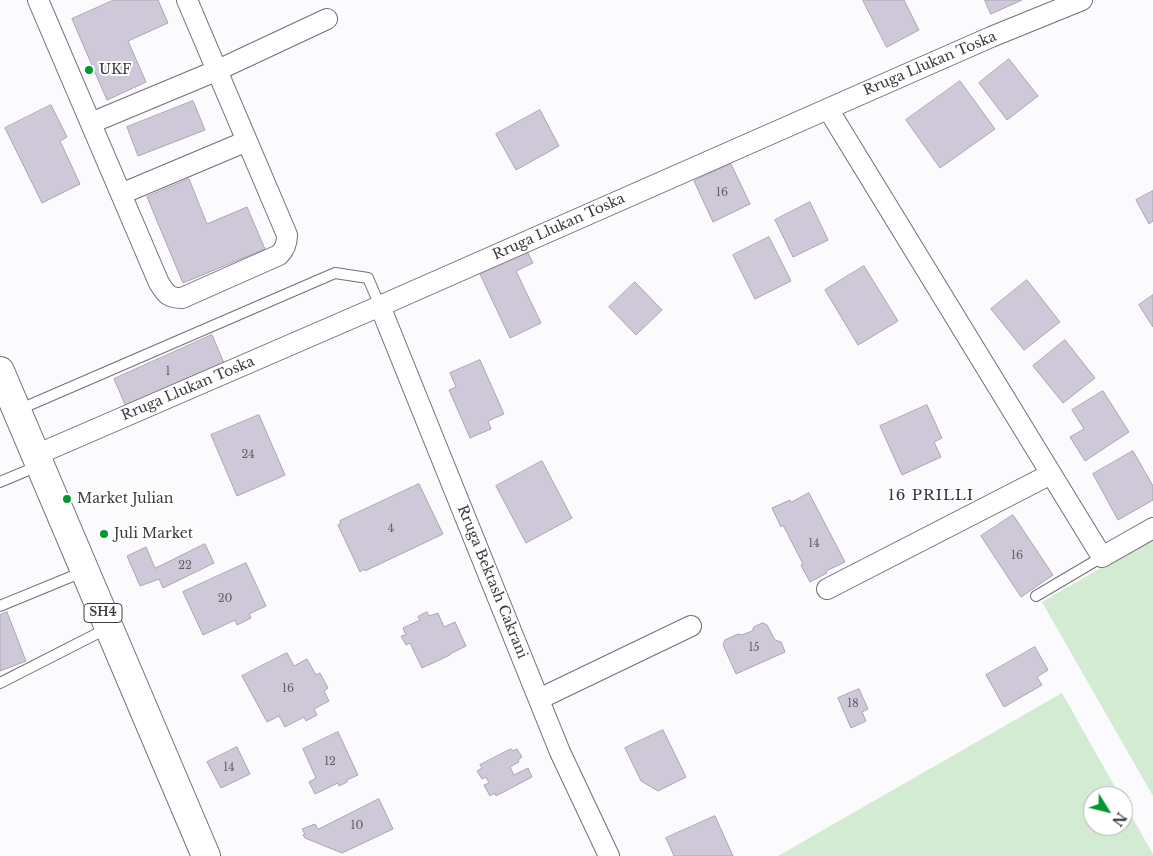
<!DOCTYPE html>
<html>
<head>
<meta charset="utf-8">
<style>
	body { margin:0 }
	#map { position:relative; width:1153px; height:856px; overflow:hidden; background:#fbfafd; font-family:"Libre Baskerville",serif }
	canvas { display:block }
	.north { position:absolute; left:1083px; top:786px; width:50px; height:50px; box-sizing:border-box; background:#fff; border:1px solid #b1b1b3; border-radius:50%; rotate:126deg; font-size:14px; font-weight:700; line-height:20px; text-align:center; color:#3d3b41 }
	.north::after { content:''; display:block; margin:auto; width:18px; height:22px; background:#029830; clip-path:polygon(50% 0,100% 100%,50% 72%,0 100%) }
</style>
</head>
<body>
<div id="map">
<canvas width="1153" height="856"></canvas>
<div class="north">N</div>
</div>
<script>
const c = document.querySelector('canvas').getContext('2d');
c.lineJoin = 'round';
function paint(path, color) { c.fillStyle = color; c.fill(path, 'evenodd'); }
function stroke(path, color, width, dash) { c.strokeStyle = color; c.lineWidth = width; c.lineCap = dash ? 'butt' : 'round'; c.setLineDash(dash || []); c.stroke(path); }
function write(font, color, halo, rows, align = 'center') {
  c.font = font + ' "Libre Baskerville",serif'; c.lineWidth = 4; c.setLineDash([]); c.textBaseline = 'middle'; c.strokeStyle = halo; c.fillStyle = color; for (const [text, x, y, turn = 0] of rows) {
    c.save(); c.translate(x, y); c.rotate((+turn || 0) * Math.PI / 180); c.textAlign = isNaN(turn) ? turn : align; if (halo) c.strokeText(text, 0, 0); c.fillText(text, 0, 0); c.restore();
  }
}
paint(new Path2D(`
	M1153,538V796L1042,602Z
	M1062,693L1120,796H1093V826H1123V801L1153,854V856H778Z`), '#d3ead3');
const building = new Path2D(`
	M114,0H158L168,23L128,41L146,82L107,100L72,19Z
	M863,0H904L919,30L887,47Z
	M985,0H1022L991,14Z
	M1009,59L1038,96L1007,120L979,83Z
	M960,81L995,129L940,168L906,120Z
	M193,101L205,130L138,156L127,127Z
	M51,105L67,137L60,141L80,184L42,203L5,128Z
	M540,110L559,146L516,170L496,134Z
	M731,164L750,204L713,222L694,181Z
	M189,179L207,224L247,207L265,249L183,283L147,197Z
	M1153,191V221L1149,224L1136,200Z
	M810,202L828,240L793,257L775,220Z
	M769,237L791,281L755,299L733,255Z
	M526,249L533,263L516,271L541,323L510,338L479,272Z
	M864,266L898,321L858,345L825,290Z
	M1027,280L1060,322L1024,350L991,309Z
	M635,282L662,310L636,335L609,307Z
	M1153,295V327L1139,305Z
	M212,335L224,363L127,409L114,379Z
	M1065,340L1095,378L1063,403L1033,366Z
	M480,360L504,414L488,421L491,429L470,438L449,390L456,387L450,373Z
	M1103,391L1129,432L1085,461L1070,437L1084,429L1072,410Z
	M927,405L942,438L934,442L941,457L902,475L880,426Z
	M259,415L285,475L237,496L211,435Z
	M1133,451L1153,486V500L1118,520L1093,474Z
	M542,461L572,518L526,543L496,486Z
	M419,484L443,534L365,571L364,569L360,572L338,525L341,523L340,521Z
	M809,493L845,562L826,571L827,573L810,582L801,565L803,564L783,525L781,527L772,508L790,500L791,502Z
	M1013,515L1053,575L1021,597L981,536Z
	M205,544L214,563L163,588L159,579L140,586L127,556L146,547L155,568Z
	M246,563L266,606L249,614L251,618L237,625L235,620L203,635L183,592Z
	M7,612L26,661L0,671V615Z
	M427,612L429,616L438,613L444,627L455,622L466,646L450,654V655L422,668L410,643L406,645L401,636L406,635L403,628L420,620L418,617Z
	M763,623L767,625L775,640L781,642L785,652L736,674L723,645L725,640L738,634L742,635L752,631L754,627Z
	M1035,647L1048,670L1037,677L1042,685L1004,707L986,675Z
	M287,653L294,666L307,659L316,675L320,673L328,688L324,691L329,701L314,709L317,715L306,721L304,717L285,727L279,716L267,722L242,676Z
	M859,689L868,709L862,712L866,721L851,728L838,698Z
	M663,730L686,777L658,791L641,781L625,748Z
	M338,732L358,775L347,780V782L339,786L338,783L315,794L309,782L316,778L303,749Z
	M237,747L250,774L221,788L207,762Z
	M511,749L513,751L517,749L522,757L518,760L519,762L510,767L514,775L528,768L532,777L496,796L495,793L490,796L484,785L489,783L486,777L482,779L477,771L482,768L480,765Z
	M379,799L393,829L342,853L305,838L303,835L305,834L302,829L315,824L318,829Z
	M715,816L733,856H674L666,838Z`);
paint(building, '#cec8d8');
stroke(building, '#aaa4b3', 1);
const service = new Path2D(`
	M18,410L335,273L368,278L380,306
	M0,482L38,466
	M1036,596L1102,557
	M0,606L85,571
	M0,683L108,628`);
const minor = new Path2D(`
	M38,0L159,283C166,294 168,298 182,298L279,255C285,249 287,244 287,235L187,0
	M828,109L1102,557L1153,528
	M91,123L218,70L327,19
	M121,194L247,141
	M380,306L560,752L609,856
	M36,455L380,306L991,37L1082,0
	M827,589L1051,474
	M539,699L691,626`);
const primary = new Path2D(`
	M0,371L206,856`);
stroke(service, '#726d7a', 12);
stroke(minor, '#726d7a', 22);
stroke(primary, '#726d7a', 30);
stroke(service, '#fff', 10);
stroke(minor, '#fff', 20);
stroke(primary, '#fff', 28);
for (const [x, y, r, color] of [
	[89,70,5,"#029830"],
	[67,499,5,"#029830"],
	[104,534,5,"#029830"]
]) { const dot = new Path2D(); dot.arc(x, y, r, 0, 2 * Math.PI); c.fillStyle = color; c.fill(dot); stroke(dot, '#fff', 2); }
write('11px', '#615e67', null, [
	["16",722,193],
	["1",168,372],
	["24",248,455],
	["4",391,529],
	["14",814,544],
	["16",1017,556],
	["22",185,566],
	["20",225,599],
	["15",754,648],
	["16",288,689],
	["18",853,704],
	["12",330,762],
	["14",229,768],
	["10",357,826]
]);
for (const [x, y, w] of [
	[103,613,38]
]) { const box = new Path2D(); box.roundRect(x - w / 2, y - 9.5, w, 19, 4); c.fillStyle = '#fff'; c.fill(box); stroke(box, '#3d3b41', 1); }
write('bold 12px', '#3d3b41', null, [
	["SH4",103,613]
]);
write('14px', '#3d3b41', '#fff', [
	["Rruga Llukan Toska",930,64,-23],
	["Rruga Llukan Toska",559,227,-24],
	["Rruga Llukan Toska",188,389,-23],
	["Rruga Bektash Cakrani",492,582,68]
]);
write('14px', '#3d3b41', '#fff', [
	["UKF",99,70],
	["Market Julian",77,499],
	["Juli Market",114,534]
], 'left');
c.letterSpacing = '1px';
write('15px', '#37323e', '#fff', [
	["16 PRILLI",931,496]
]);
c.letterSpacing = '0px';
</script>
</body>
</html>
